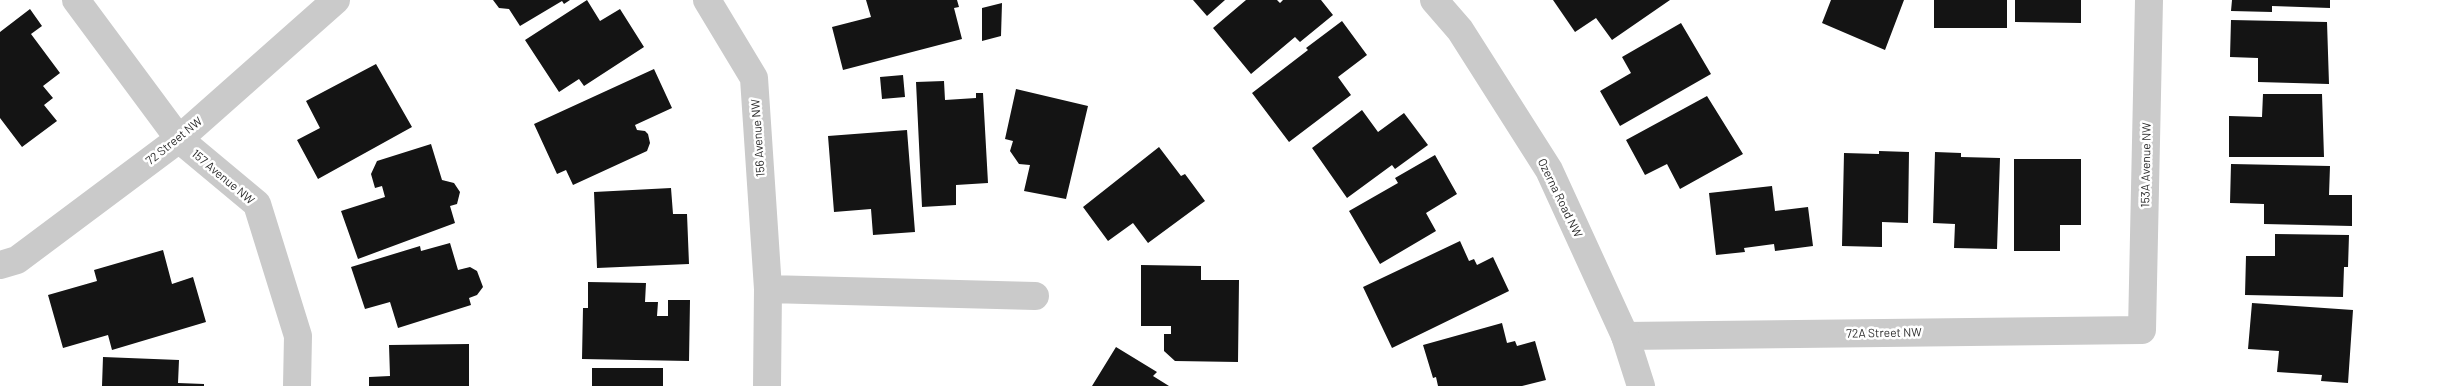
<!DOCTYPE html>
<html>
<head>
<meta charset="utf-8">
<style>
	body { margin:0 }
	canvas { display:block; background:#fff }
</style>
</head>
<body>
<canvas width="2464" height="386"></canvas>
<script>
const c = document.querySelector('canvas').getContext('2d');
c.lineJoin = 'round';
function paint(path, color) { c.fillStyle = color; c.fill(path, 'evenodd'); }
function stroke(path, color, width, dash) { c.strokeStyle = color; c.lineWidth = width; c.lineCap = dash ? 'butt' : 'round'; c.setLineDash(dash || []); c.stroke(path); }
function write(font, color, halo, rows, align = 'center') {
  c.font = font + ' Barlow,sans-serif'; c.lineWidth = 5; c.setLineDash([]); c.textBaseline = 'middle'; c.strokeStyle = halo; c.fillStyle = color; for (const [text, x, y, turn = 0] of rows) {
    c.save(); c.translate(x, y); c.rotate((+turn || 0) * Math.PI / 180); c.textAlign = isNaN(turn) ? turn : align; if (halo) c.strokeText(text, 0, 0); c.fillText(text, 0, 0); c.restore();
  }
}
paint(new Path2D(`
	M493,0H570L564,4L562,1L520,26L509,9L499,8Z
	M587,0L600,21L620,9L644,47L584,86L579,79L559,92L525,40Z
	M866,0H957L959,7L954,8L962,39L843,70L832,27L871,17Z
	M1193,0H1225L1207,16Z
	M1246,0H1277L1280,3L1283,0H1321L1333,15L1300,42L1295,37L1251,74L1213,28Z
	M1553,0H1670L1612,40L1596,18L1575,32Z
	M1831,0H1904L1885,50L1822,23Z
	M1934,0H2007V28H1934Z
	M2015,0H2081V23L2015,22Z
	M2232,0H2330V8L2272,6V12L2231,11Z
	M1002,3L1001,36L982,41V8Z
	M30,9L42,26L31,34L60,73L43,86L53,98L44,105L57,121L22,147L0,118V32Z
	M2231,20L2327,22L2329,84L2258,82V58L2230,57Z
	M1342,21L1367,55L1338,77L1351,95L1289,142L1252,93L1308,50L1306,48Z
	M1681,23L1711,74L1620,126L1600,91L1631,73L1622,57Z
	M376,64L412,127L318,179L297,140L320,128L306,101Z
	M654,69L672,108L635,125L637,130L645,131L648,134L650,143L647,151L573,185L566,170L557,174L534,124Z
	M903,75L905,97L882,99L880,77Z
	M944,81L945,100L976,98V93H983L988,183L956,185V205L922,207L916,82Z
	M1016,89L1088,106L1066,199L1024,191L1030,165L1019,164L1010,151L1013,141L1005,139Z
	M2263,94H2322L2324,157H2229V116L2262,117Z
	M1707,96L1743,154L1680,189L1667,164L1645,175L1626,140Z
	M1362,110L1378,132L1404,113L1428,145L1395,169L1392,165L1347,198L1312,148Z
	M907,130L915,232L873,235L871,209L834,212L828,136Z
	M431,144L442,180L454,183L460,192L457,204L450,206L455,223L358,259L341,211L385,197L382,186L375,188L371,174L377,161Z
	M1159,147L1181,176L1185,174L1205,201L1148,243L1133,223L1108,241L1083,207Z
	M1879,151L1909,152L1908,223L1882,222V247L1842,246L1844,153L1879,154Z
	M1935,152L1961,153V157L2000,158L1997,249L1954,248L1955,224L1933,223Z
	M1435,155L1457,194L1426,213L1436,231L1380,264L1349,211L1398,183L1395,178Z
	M2014,159H2081V225H2060V251H2014Z
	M2231,164L2330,166L2329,195H2352V226L2264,224V204L2230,203Z
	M1772,186L1775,211L1808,207L1813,246L1775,251L1774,244L1744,248L1745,252L1716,255L1709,193Z
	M671,188L673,214H687L689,264L597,268L594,192Z
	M2275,234L2349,235L2348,267H2344L2343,297L2245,295L2246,256H2275Z
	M1460,241L1469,261L1474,259L1477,265L1493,257L1509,291L1392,348L1363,287Z
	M450,243L458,270L470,267L477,271L483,287L477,295L469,298L471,305L398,328L390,302L365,309L351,267L420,246L421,251Z
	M163,250L172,284L193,277L206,322L112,350L108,335L63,348L48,295L97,281L94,270Z
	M1141,265L1201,266V280H1239L1238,362L1175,361L1164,351V334H1171V326H1141Z
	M588,282L646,283L645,302H658L657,316H668V300H690L689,361L582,359L583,308H588Z
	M2252,303L2353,310L2348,383L2321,381L2322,375L2277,372L2279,351L2248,349Z
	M1502,323L1507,343L1515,341L1517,346L1535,341L1546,380L1522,386H1438L1436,377L1433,378L1423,345Z
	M469,344V386H369V377L390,376L389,345Z
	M1116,347L1157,372L1153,376L1169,386H1092Z
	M103,357L179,360L178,383L204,384V386H102Z
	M592,368H663V386H592Z`), '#141414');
stroke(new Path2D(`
	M76,0L179,139L257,204L298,336L297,386
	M707,0L754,78L768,289L767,386
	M0,265L17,260L179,139L336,0
	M768,289L1035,296
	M1625,336L2142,330L2149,0`), '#cacaca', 28);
stroke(new Path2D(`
	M1434,0L1460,30L1549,170L1625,336L1641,386`), '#cacaca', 28);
write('12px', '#2d2d2d', '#fff', [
	["156 Avenue NW",758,138,-94],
	["72 Street NW",174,141,-39],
	["153A Avenue NW",2146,165,-89],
	["157 Avenue NW",223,177,40],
	["Ozerna Road NW",1560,198,64],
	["72A Street NW",1884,333,-1]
]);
</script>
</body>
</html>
